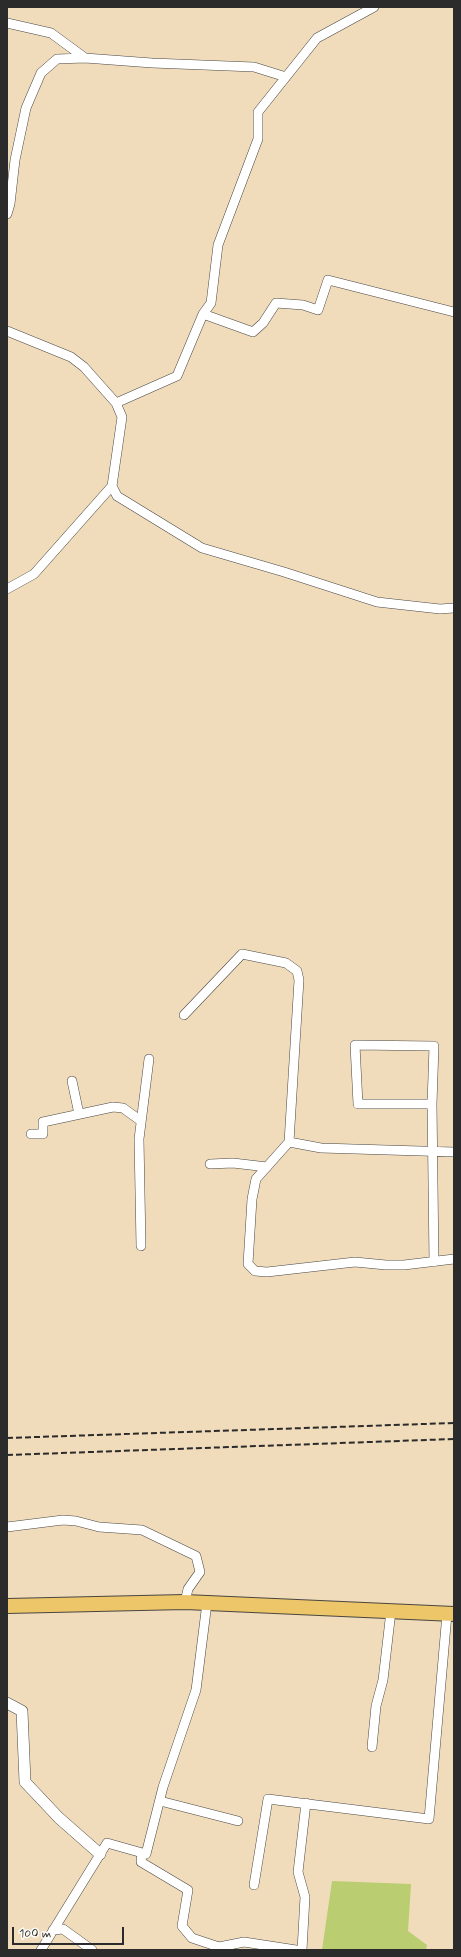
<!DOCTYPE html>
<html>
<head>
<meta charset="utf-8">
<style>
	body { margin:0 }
	#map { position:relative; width:461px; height:1957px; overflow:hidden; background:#f0dcbb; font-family:Mynerve,sans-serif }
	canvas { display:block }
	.frame { position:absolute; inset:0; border:8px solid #2b2b2b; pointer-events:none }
	.scale { position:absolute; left:12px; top:1927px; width:112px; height:18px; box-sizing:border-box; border:2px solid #2b2b2b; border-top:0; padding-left:5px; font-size:12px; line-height:14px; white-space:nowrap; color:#2b2b2b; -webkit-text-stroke:3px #fdfcf7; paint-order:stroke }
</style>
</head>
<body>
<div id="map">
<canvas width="461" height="1957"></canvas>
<div class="frame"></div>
<div class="scale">100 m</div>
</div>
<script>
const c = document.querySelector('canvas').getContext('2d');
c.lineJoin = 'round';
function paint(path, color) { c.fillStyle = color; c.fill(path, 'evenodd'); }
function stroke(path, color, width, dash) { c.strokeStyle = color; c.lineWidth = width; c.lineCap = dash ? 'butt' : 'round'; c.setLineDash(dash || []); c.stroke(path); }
paint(new Path2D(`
	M332,1881L411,1884L408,1931L427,1945L426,1950H322Z`), '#bacd71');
const minor = new Path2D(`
	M7,23L51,33L85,58L152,63L254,67L286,77
	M7,214L10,204L15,160L26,108L41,73L57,59L85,58
	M203,314L253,332L263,323L276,303L303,305L318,310L328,280L454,312
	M7,331L71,357L84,367L116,403L122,417L112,486L117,496L202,548L284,572L377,602L440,609L454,608
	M116,403L177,376L203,314L211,303L218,245L258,139V112L317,38L374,7
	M7,589L34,574L112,486
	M184,1015L242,954L286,963L297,971L299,980L289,1142L256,1179L252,1199L248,1264L255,1271L267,1272L355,1262L386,1265H404L454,1259
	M72,1081L79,1114
	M432,1104H358L355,1045L434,1046L432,1104L434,1262
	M31,1134H43V1122L113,1107L123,1108L141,1121
	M289,1142L321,1148L454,1152
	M210,1164L233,1163L267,1167
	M141,1246L139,1139L149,1059
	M7,1527L63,1520L76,1521L99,1527L142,1530L196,1556L200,1572L188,1589L185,1602
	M372,1747L376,1706L383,1680L391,1611
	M160,1801L238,1821
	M142,1853L141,1862L188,1890L182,1926L192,1938L219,1947L244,1942L296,1950
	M254,1885L268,1799L429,1819L447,1614
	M53,1930L63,1929L92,1950
	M41,1950L107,1843L146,1854L163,1787L196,1690L207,1603
	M302,1950L305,1897L298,1872L306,1803`);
const tertiary = new Path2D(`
	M7,1703L22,1711L25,1782L59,1818L100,1854`);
const primary = new Path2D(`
	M7,1606L185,1602L454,1614`);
stroke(minor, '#494641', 10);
stroke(tertiary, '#494641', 12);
stroke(primary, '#494641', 16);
stroke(minor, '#fff', 9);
stroke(tertiary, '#fff', 11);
stroke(primary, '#ecc669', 14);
stroke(new Path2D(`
	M7,1438L454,1423
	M7,1455L454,1439`), '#2b2b2b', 2, [6, 3]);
</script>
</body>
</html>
